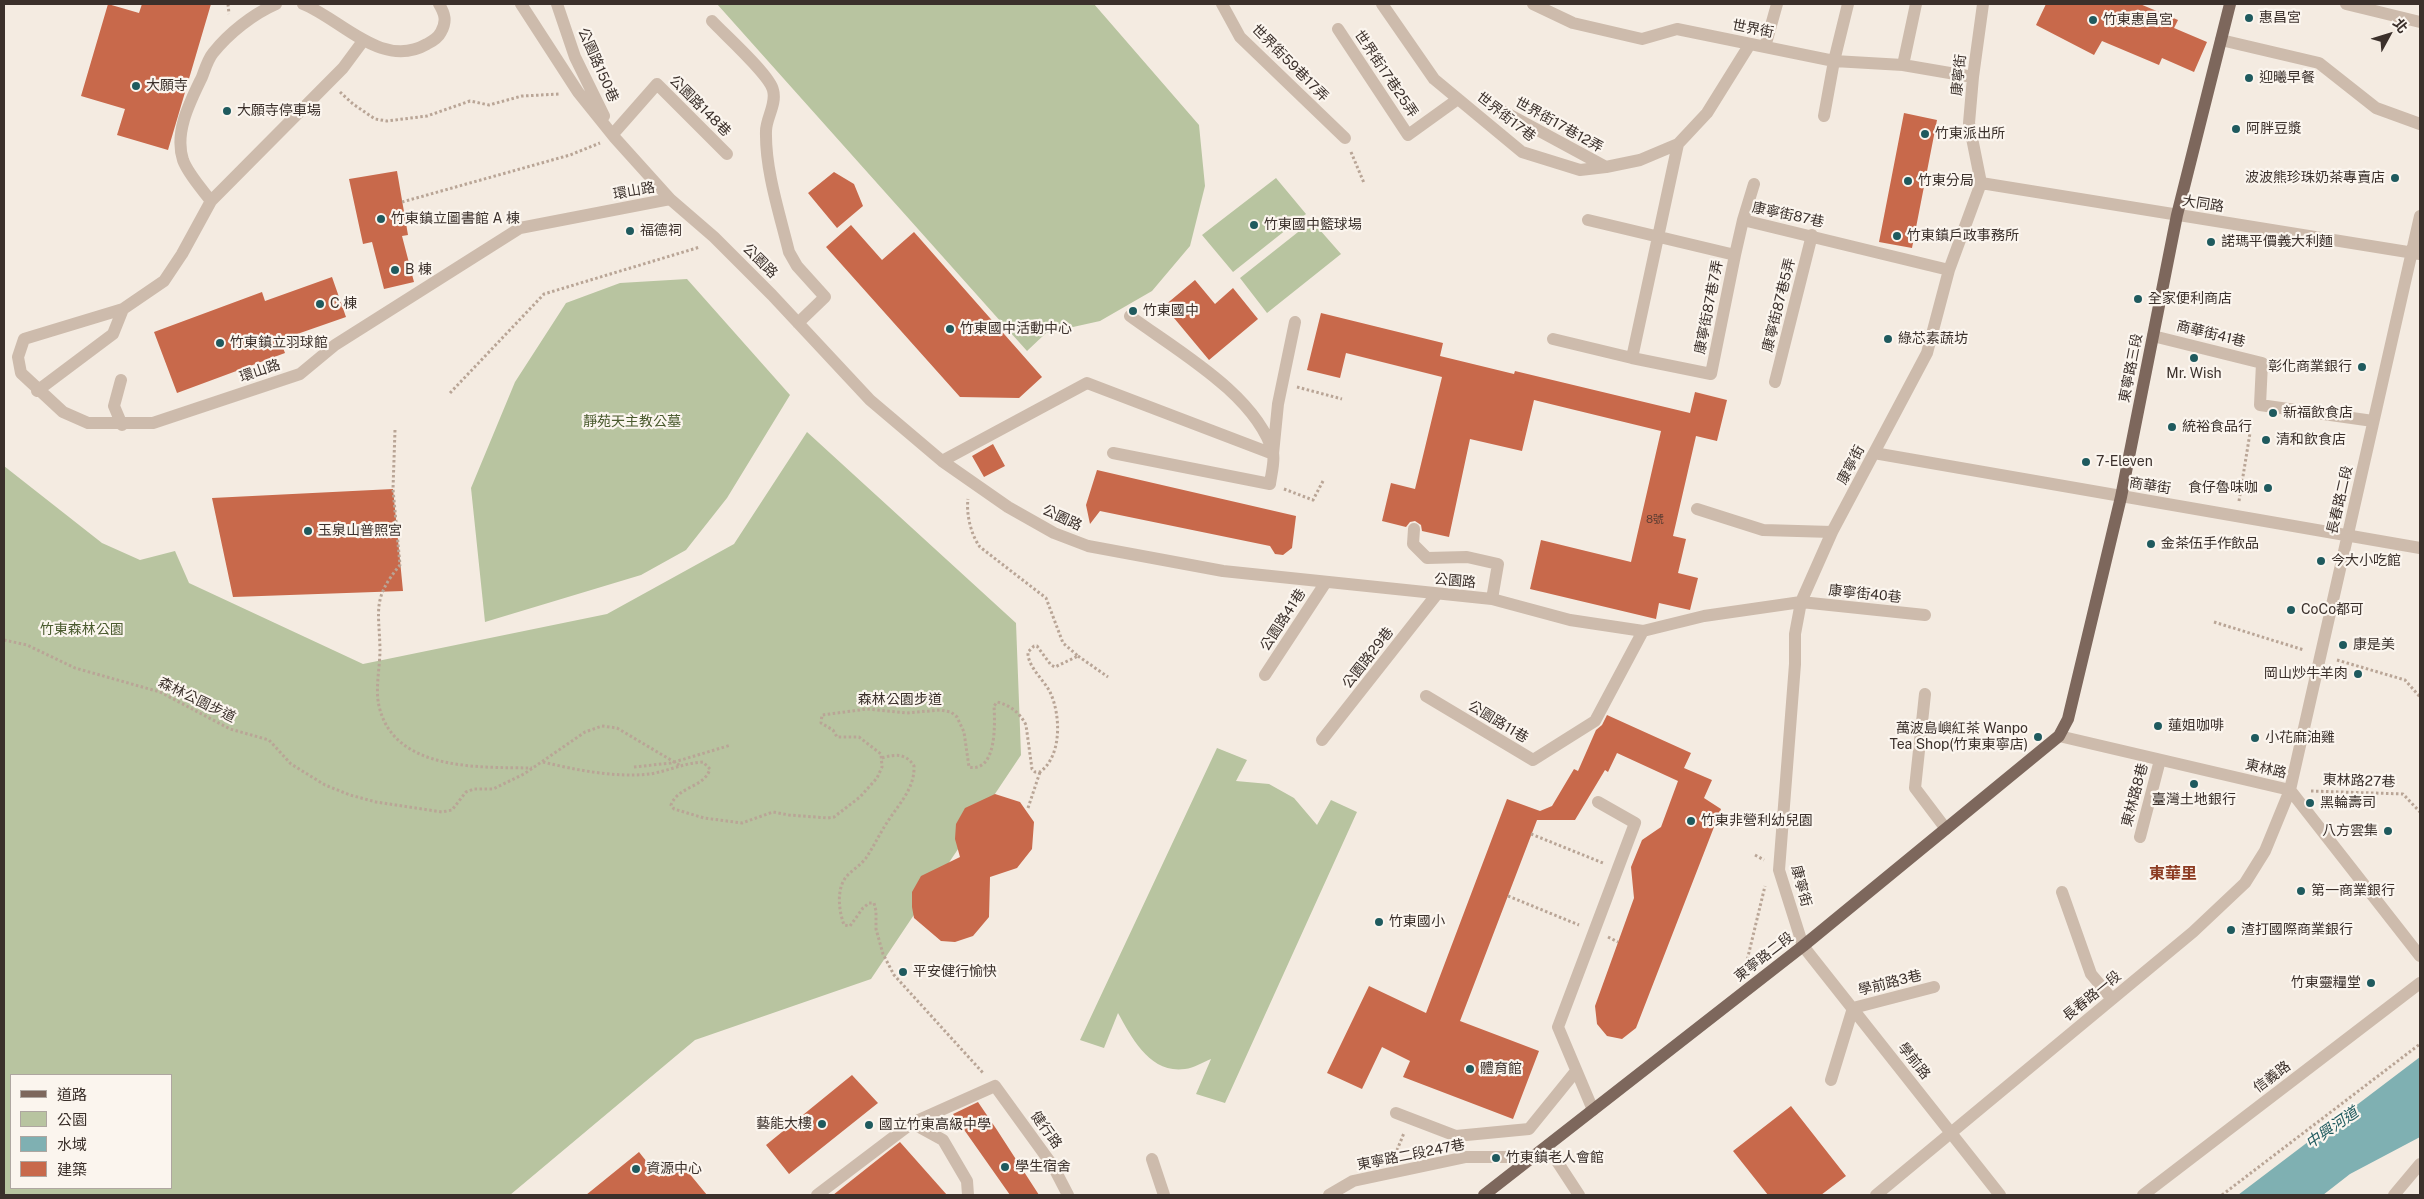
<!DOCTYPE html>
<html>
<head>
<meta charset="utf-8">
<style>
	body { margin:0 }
	#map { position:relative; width:2424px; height:1199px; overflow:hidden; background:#f4ebe1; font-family:"Public Sans","Noto Sans TC",sans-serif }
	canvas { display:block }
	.frame { position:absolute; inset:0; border:5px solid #3b302b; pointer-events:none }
	.legend { position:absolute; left:10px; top:1074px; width:162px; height:115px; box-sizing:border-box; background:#fbf5ee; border:1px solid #aea6a0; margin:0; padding:6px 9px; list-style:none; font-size:15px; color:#3b302b }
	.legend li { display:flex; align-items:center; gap:10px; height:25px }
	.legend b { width:25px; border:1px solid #aea6a0 }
	.north { position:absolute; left:2364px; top:10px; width:50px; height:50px; -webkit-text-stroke:4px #fbf5ee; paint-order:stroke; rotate:51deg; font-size:14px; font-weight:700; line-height:20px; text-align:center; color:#3b302b }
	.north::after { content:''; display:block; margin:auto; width:18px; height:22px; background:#3b302b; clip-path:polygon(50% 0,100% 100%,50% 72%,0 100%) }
</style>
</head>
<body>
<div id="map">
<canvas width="2424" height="1199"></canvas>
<div class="frame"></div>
<ul class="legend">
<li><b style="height:6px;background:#7d675c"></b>道路</li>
<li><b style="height:14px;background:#b8c4a0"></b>公園</li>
<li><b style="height:14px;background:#7fb0b2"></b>水域</li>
<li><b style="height:14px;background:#c8694b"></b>建築</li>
</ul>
<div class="north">北</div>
</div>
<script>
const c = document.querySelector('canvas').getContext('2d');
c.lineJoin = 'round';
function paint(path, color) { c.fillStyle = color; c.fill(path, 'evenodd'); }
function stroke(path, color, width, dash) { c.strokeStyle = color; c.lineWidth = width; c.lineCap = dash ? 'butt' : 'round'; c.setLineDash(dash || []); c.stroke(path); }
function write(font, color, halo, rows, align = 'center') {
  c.font = font + ' "Public Sans","Noto Sans TC",sans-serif'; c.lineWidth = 4.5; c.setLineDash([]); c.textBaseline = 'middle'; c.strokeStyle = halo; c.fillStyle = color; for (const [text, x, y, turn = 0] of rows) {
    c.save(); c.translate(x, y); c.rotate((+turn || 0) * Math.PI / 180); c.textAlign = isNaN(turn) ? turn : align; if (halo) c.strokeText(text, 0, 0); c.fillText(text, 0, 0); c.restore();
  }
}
paint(new Path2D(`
	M717,4H1094L1199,125L1205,186L1190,246L1152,291L1100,321L1046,333L1027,351Z
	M1276,178L1306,214L1233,272L1202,235Z
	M1312,221L1341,254L1267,313L1240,278Z
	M687,279L790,395L727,498L686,550L641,575L485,622L471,488L515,382L566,303L620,283Z
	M807,432L1016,623L1021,755L871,979L695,1040L510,1195H4V466L102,543L140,560L175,551L189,583L363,664L607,614L734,544ZM11,1075H171V1188H11Z
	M1217,748L1247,760L1236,781L1269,784L1294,798L1317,825L1331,800L1357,812L1225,1103L1196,1094L1211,1059C1203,1062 1194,1068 1185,1069C1150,1074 1132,1038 1118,1013L1104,1048L1080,1040Z`), '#b8c4a0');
paint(new Path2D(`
	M2420,1057V1137L2350,1174L2323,1195H2238Z`), '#7fb0b2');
paint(new Path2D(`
	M108,4L139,13L142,4H211L168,150L117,135L125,109L81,96Z
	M2046,4H2140L2178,20L2174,28L2207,42L2194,72L2162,58L2159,65L2102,41L2094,55L2036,25Z
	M1904,113L1937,120L1912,248L1879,242Z
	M397,171L408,235L402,236L414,282L384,289L372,242L363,244L349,179Z
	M834,172L854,184L863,206L837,228L808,193Z
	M851,225L882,260L914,232L1042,377L1019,398L960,397L826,247Z
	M332,277L346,317L280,340L285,353L177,393L154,332L262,292L265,301Z
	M1195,280L1215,304L1233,288L1258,319L1209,360L1164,306Z
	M1321,313L1443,343L1440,356L1514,374L1515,371L1690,413L1695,392L1727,400L1717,441L1696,436L1673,536L1686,539L1678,573L1698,578L1690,610L1659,603L1656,619L1530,589L1541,540L1631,562L1661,431L1534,400L1522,451L1470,439L1449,537L1422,531L1421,525L1415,521L1410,522L1406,527L1382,521L1391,483L1415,489L1442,377L1346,353L1340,378L1307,370Z
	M993,444L1005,466L984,477L972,456Z
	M1097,470L1296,516L1292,548L1283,555L1275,554L1270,546L1100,511L1090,524L1086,505Z
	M393,489L403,591L233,597L212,498Z
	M1607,715L1691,753L1684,768L1712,780L1704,798L1721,809L1636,1028L1622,1039L1607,1036L1597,1024L1595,1006L1634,898L1631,867L1642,840L1661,827L1678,781L1617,753L1608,772L1605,770L1575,820H1537L1460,1021L1539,1051L1513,1119L1403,1077L1410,1061L1382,1047L1362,1089L1327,1073L1369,986L1426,1013L1507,799L1540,811L1552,806L1574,769L1578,771L1596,730L1602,725Z
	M995,794L1020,802L1034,822L1032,849L1017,868L990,877L989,917L973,936L955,942L941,941L914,918L912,907V892L921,876L960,857L955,839L956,824L965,808Z
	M852,1075L878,1103L789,1174L766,1145Z
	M978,1102L997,1130L1039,1195H1010L953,1114Z
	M1791,1106L1846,1176L1821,1195H1768L1733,1151Z
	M900,1142L947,1195H833L891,1149Z
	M639,1152L659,1177L679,1161L707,1195H586Z`), '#c8694b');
stroke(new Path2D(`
	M228,4L229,14
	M340,92L353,104L375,119L387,121L427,116L470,101L489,105L522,96L560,94
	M1351,152L1364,183
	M402,202L570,155L600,143
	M1297,387L1342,399
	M450,393L544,294L700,247
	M395,430L393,489L400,565C372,599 379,609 380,649C380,667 375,689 379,706C394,772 481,767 532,768
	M1284,489L1313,500L1323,481
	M2239,501L2250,433
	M2214,622L2304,650
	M4,640L27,645L75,668L160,692L230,729L269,740L291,764L325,785L350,795L376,802L442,812L452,810L466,792L474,789H493L524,774L585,732L602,726L617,728L681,766
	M1078,656L1108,677
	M2337,660L2405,680L2420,697
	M882,758C895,754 906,753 914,766C915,788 899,804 888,821C880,833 874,846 866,858C861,865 852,870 846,877C836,890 839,911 844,925L850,926L863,908L869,903H874L876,911V929L883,954L894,975L984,1074
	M543,762C576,770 616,778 650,774C668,771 684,763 703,762L710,769C704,788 678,786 671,805L674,809L704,818L742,823L773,812L789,815L828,818L834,817L860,797L877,778L882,767L881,754L859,737H837L833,730L821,723L822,715L867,709L906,713L940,710L951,712L957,717L964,732L969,767C997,773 995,723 994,706L997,702C1010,705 1020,713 1026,725L1032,769L1035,772H1040C1062,756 1061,715 1050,692C1044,680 1027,666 1028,652L1034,646H1037L1051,665L1055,667L1078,656L1063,643L1046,598L980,547C971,535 966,514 968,499
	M634,767L671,763L731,745
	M2311,791L2403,794L2420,812
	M1028,808L1040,772
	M1531,834L1603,863
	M1755,855L1764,860
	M1508,896L1579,925
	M1608,937L1618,942
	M1745,969L1765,886
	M1395,1155L1404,1133
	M2222,1195L2420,1044`), '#b9a596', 3, [2.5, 2.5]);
stroke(new Path2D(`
	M303,4C341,19 382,70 427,44C433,41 438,38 441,32C447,21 445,14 439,4
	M521,4L578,92L615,138L670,199L714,237L772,295L870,400L942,461L1008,507L1054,533L1088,546L1223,571L1492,599L1570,620L1643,631L1704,616L1801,602L1925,615
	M557,4L575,57L604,116
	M1222,4L1240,37L1345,138
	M1382,4L1434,79L1522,152L1580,170L1606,167L1640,160L1678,144L1707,113L1750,44
	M1533,4L1573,23L1642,39L1677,29L1834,61L1903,65L1973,77
	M1983,4L1973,77L1969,123L1981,183L1949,270L1927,353L1832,532L1801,602L1795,634V664L1779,870L1803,946L2000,1195
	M2346,4L2420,22
	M712,21C724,34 770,75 773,90C777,104 766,118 766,131C765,170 780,215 789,252L797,266L825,297L798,323
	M1338,29L1408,135L1458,99
	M2221,40L2319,63L2376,108L2420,124
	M363,41L343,68L211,201L182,254L164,281L123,309L24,339L18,357L21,373L63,412L88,423H153L300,374L335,345L520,228L670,199
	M1765,47L1777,4
	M1903,65L1916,4
	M1497,108L1606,167
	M1824,116L1834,61L1848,4
	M613,134L657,84L727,154
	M1981,183L2420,254
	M211,201C202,189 188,174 183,160C174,132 190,102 202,77C205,69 208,59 213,53C229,33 253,14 276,4
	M1588,220L1735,255L1743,220L1949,270
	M1743,220L1754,184
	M2153,336L2262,363L2260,405L2373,421
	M1553,339L1632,358L1678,144
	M1632,358L1711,374L1735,255
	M121,380L114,406L122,425
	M1775,382L1812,235
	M37,391L113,334L123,309
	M1113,453L1270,484C1271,475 1275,461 1273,453C1257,395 1176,350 1130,316
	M1874,453L2420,548
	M942,461L1087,383L1273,454L1278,404L1295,322
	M1697,509L1763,530L1832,532
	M1414,529L1413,544L1427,558L1467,557L1498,564L1492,599
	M1265,675L1326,582
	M1925,694L1915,788L1946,829
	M1426,696L1533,760L1595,721L1643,631
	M2059,736L2290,790L2420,956
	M1322,740L1437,594
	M2140,837L2160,760
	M2062,892L2091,974L2112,999
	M1831,1080L1853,1008L1934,987
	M1593,1110L1558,1027L1635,823L1598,802
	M1396,1113L1456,1136L1529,1129L1576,1071
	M912,1123L995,1086L1053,1166L1068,1195
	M1547,1146L1579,1195
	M1152,1159L1164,1195
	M817,1195L912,1123L943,1140L967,1181L968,1195
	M1329,1195L1353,1181L1466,1157H1532
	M1876,1195L2193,932L2245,883L2265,851L2290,790L2420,216
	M2143,1195L2420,983
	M2394,1195L2420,1164`), '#cdbbac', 12);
stroke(new Path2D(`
	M1484,1195L1803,946L2059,736L2068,719L2121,497L2177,215L2230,4`), '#7d675c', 12);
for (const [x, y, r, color] of [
	[2249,18,5,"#1f5a5e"],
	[2093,20,5,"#1f5a5e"],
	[2249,78,5,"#1f5a5e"],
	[136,86,5,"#1f5a5e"],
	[227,111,5,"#1f5a5e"],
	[2236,129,5,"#1f5a5e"],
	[1925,134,5,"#1f5a5e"],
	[2395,178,5,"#1f5a5e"],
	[1908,181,5,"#1f5a5e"],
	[381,219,5,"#1f5a5e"],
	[1254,225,5,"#1f5a5e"],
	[630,231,5,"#1f5a5e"],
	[1897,236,5,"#1f5a5e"],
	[2211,242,5,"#1f5a5e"],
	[395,270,5,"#1f5a5e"],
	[2138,299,5,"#1f5a5e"],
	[320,304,5,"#1f5a5e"],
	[1133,311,5,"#1f5a5e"],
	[950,329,5,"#1f5a5e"],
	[1888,339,5,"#1f5a5e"],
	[220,343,5,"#1f5a5e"],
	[2194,358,5,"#1f5a5e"],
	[2362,367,5,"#1f5a5e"],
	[2273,413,5,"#1f5a5e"],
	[2172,427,5,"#1f5a5e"],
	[2266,440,5,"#1f5a5e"],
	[2086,462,5,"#1f5a5e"],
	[2268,488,5,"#1f5a5e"],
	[308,531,5,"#1f5a5e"],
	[2151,544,5,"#1f5a5e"],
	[2321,561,5,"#1f5a5e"],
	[2291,610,5,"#1f5a5e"],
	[2343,645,5,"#1f5a5e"],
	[2358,674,5,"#1f5a5e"],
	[2158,726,5,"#1f5a5e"],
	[2038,737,5,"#1f5a5e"],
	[2255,738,5,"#1f5a5e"],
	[2194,784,5,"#1f5a5e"],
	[2310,803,5,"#1f5a5e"],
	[1691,821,5,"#1f5a5e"],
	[2388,831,5,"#1f5a5e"],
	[2301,891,5,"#1f5a5e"],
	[1379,922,5,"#1f5a5e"],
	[2231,930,5,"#1f5a5e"],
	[903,972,5,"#1f5a5e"],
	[2371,983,5,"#1f5a5e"],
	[1470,1069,5,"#1f5a5e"],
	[822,1124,5,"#1f5a5e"],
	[869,1125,5,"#1f5a5e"],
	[1496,1158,5,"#1f5a5e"],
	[1005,1167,5,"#1f5a5e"],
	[636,1169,5,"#1f5a5e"]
]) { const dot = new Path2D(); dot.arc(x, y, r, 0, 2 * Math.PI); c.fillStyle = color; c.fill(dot); stroke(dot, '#fbf5ee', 2); }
write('11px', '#5e3e33', null, [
	["8號",1655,520]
]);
write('14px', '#3b302b', '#fbf5ee', [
	["惠昌宮",2259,18],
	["竹東惠昌宮",2103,20],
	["迎曦早餐",2259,78],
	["大願寺",146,86],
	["大願寺停車場",237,111],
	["阿胖豆漿",2246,129],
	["竹東派出所",1935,134],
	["波波熊珍珠奶茶專賣店",2385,178,"right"],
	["竹東分局",1918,181],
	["竹東鎮立圖書館 A 棟",391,219],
	["竹東國中籃球場",1264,225],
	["福德祠",640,231],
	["竹東鎮戶政事務所",1907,236],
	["諾瑪平價義大利麵",2221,242],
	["B 棟",405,270],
	["全家便利商店",2148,299],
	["C 棟",330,304],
	["竹東國中",1143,311],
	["竹東國中活動中心",960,329],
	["綠芯素蔬坊",1898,339],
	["竹東鎮立羽球館",230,343],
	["彰化商業銀行",2352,367,"right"],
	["Mr. Wish",2194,374,"center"],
	["新福飲食店",2283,413],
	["統裕食品行",2182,427],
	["清和飲食店",2276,440],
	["7-Eleven",2096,462],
	["食仔魯味咖",2258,488,"right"],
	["玉泉山普照宮",318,531],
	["金茶伍手作飲品",2161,544],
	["今大小吃館",2331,561],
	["CoCo都可",2301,610],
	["康是美",2353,645],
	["岡山炒牛羊肉",2348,674,"right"],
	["蓮姐咖啡",2168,726],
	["萬波島嶼紅茶 Wanpo",2028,729,"right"],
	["Tea Shop(竹東東寧店)",2028,745,"right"],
	["小花麻油雞",2265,738],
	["臺灣土地銀行",2194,800,"center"],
	["黑輪壽司",2320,803],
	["竹東非營利幼兒園",1701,821],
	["八方雲集",2378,831,"right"],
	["第一商業銀行",2311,891],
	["竹東國小",1389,922],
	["渣打國際商業銀行",2241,930],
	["平安健行愉快",913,972],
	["竹東靈糧堂",2361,983,"right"],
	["體育館",1480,1069],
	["藝能大樓",812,1124,"right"],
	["國立竹東高級中學",879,1125],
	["竹東鎮老人會館",1506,1158],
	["學生宿舍",1015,1167],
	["資源中心",646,1169]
], 'left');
write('14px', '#3b302b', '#fbf5ee', [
	["世界街",1753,29,11],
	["世界街59巷17弄",1290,63,45],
	["公園路150巷",598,65,66],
	["世界街17巷25弄",1386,74,56],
	["康寧街",1959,75,-84],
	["公園路148巷",700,106,45],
	["世界街17巷",1506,117,38],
	["世界街17巷12弄",1559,125,29],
	["環山路",634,191,-10],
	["大同路",2203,204,9],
	["康寧街87巷",1788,215,12],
	["公園路",760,261,45],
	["康寧街87巷5弄",1779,305,-76],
	["康寧街87巷7弄",1709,307,-79],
	["商華街41巷",2211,334,14],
	["東寧路三段",2131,368,-79],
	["環山路",260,371,-19],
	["康寧街",1851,465,-62],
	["商華街",2150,486,9],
	["長春路二段",2340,500,-77],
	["公園路",1062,518,25],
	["公園路",1455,581,5],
	["康寧街40巷",1865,594,6],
	["公園路41巷",1283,620,-57],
	["公園路29巷",1368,658,-52],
	["森林公園步道",197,700,26],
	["森林公園步道",900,700],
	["公園路11巷",1498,722,31],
	["東林路",2266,769,13],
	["東林路27巷",2359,781,2],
	["東林路8巷",2135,795,-75],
	["康寧街",1801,886,75],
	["東寧路二段",1764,957,-38],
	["學前路3巷",1890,983,-14],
	["長春路一段",2092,996,-39],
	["學前路",1914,1061,51],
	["信義路",2272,1077,-37],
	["健行路",1046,1130,54],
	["東寧路二段247巷",1411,1155,-11]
]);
write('14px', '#4a5a2e', '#fbf5ee', [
	["靜苑天主教公墓",632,422],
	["竹東森林公園",82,630]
]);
write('italic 15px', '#1f5a5e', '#fbf5ee', [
	["中興河道",2332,1128,-35]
]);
write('bold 16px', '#8c3b22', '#fbf5ee', [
	["東華里",2173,874]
]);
</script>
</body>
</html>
